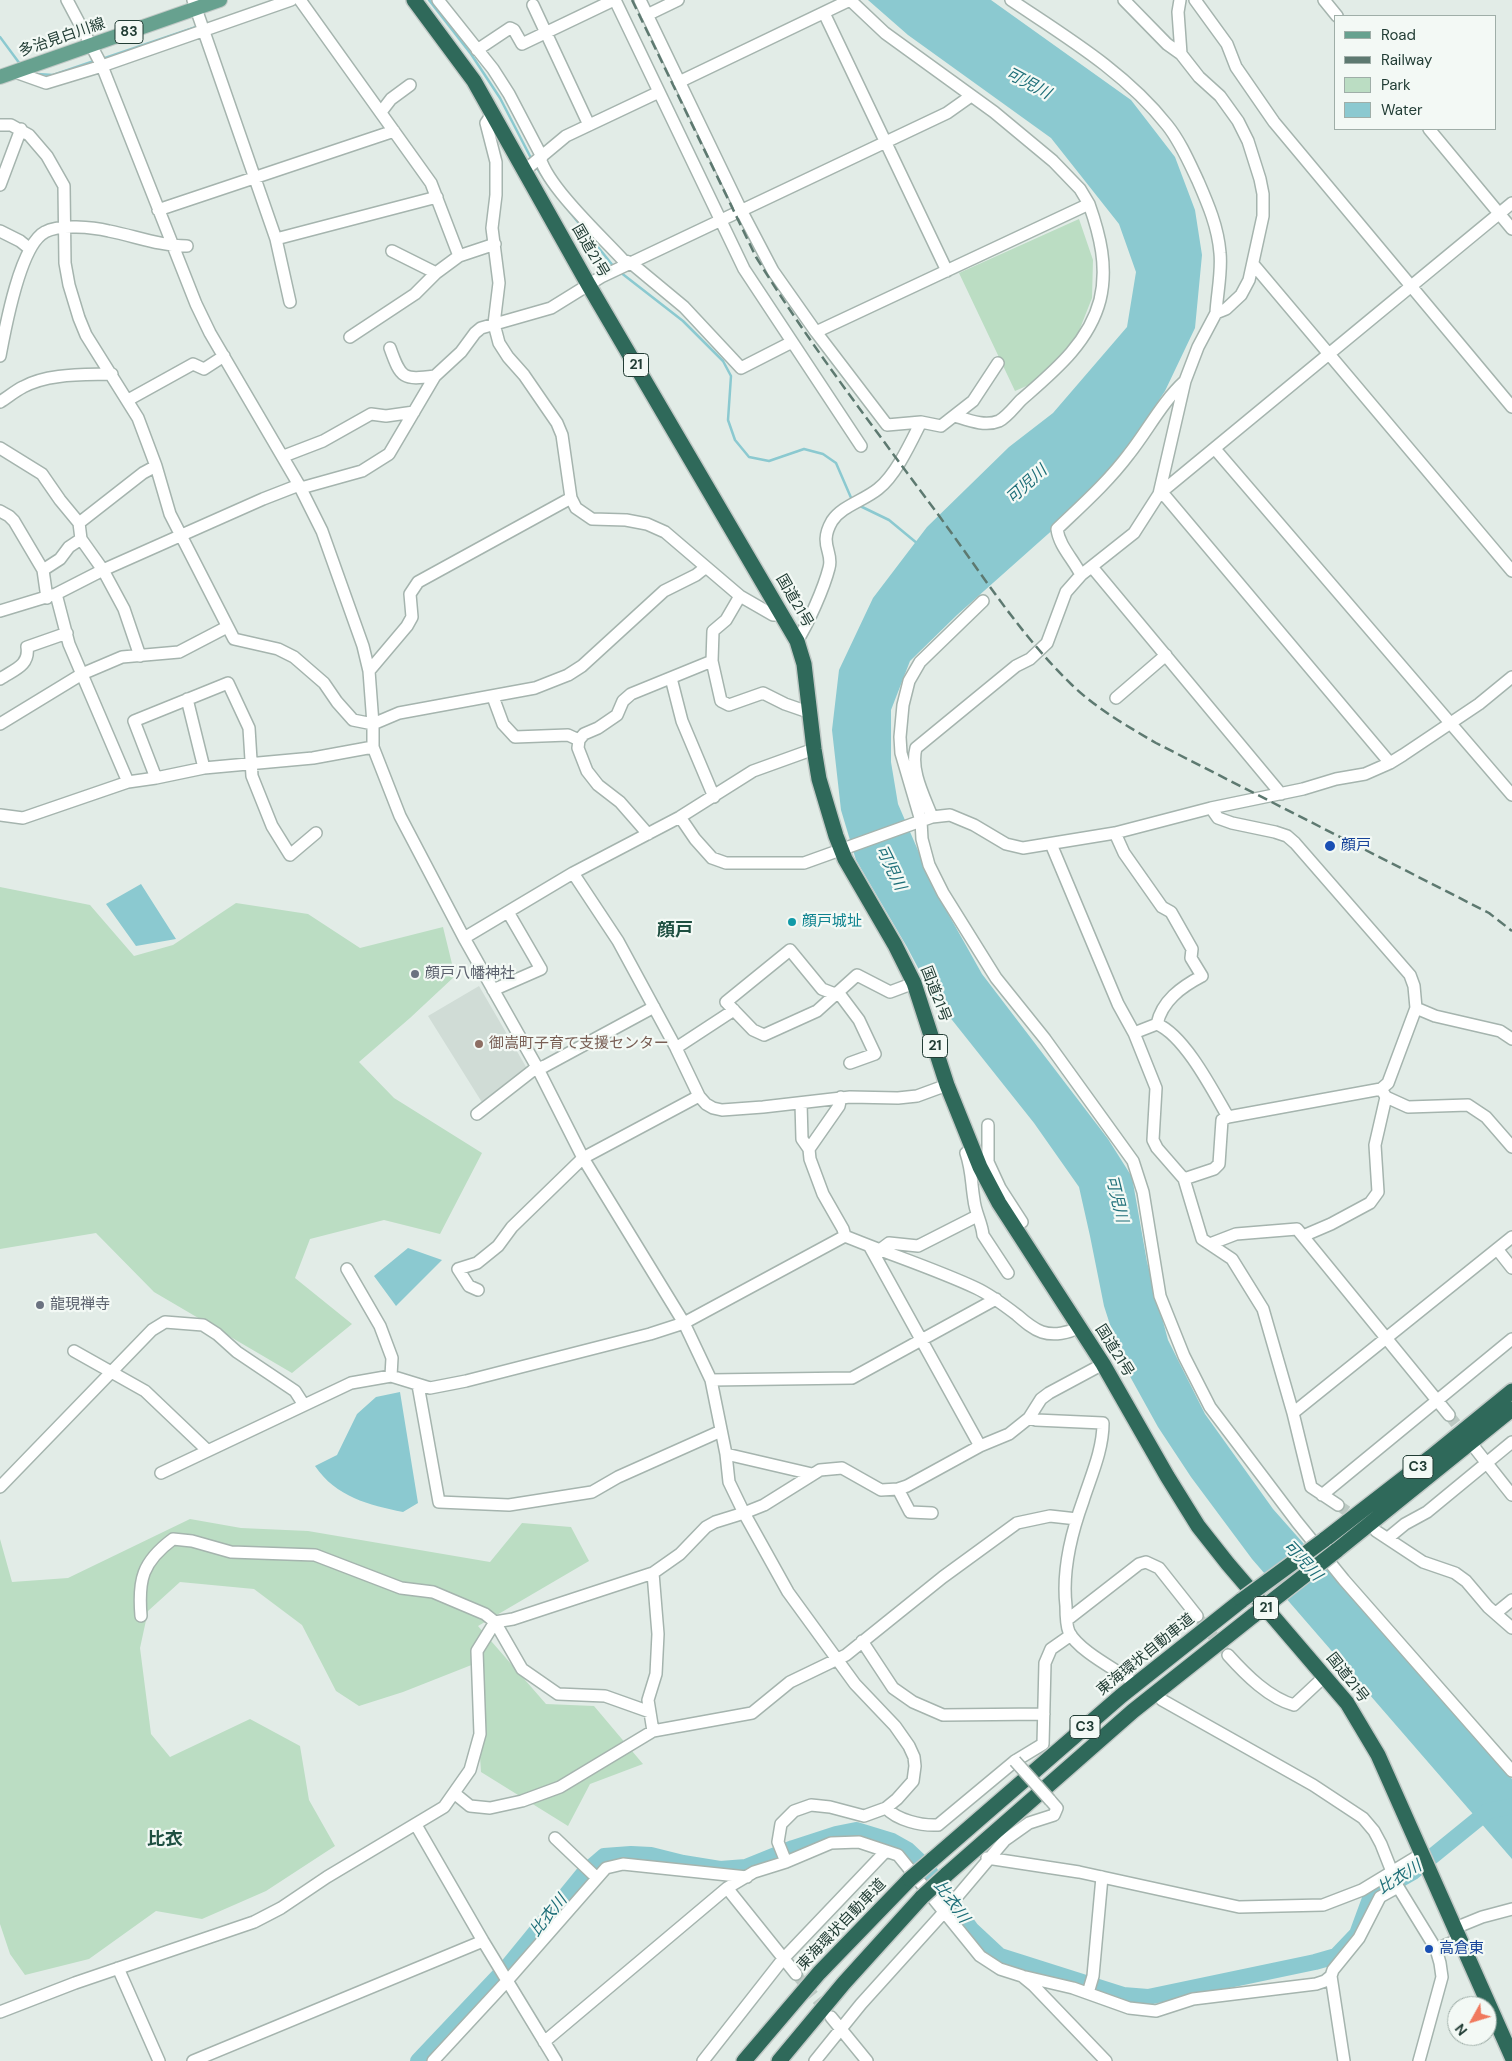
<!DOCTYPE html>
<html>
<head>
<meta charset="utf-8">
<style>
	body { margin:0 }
	#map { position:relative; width:1512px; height:2061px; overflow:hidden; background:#e2ece7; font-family:"DM Sans",sans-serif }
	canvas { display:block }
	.legend { position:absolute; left:1334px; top:15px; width:162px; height:115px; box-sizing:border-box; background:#f3f9f5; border:1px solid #9faea8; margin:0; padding:6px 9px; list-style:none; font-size:15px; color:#223d35 }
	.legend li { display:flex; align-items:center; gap:10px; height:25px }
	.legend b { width:25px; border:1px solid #9faea8 }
	.north { position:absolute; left:1447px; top:1996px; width:50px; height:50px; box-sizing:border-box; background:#f3f9f5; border:1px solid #9faea8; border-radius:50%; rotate:231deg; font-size:14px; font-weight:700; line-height:20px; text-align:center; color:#223d35 }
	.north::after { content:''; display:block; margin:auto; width:18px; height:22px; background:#f0795d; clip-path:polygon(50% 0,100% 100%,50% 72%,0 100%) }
</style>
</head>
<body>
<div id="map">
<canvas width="1512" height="2061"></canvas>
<ul class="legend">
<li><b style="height:6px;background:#67a18f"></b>Road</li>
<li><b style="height:6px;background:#5d7970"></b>Railway</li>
<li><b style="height:14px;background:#bbddc3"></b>Park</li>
<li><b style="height:14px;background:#8bc9d0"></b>Water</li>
</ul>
<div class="north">N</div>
</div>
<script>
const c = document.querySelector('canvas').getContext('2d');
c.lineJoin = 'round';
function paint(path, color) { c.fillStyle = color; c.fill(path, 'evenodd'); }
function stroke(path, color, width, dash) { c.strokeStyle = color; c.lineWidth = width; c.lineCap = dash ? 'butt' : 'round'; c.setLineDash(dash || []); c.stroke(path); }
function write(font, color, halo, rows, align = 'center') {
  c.font = font + ' "DM Sans","Noto Sans JP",sans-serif'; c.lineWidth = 4.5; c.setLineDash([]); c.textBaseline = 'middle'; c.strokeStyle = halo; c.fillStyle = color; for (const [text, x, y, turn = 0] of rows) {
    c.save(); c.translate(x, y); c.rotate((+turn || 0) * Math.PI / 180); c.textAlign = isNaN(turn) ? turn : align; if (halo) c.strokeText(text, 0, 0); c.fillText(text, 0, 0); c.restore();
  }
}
paint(new Path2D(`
	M479,986L529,1072L483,1104L428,1016Z`), '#d0dcd6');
paint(new Path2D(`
	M1079,219L1093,260L1092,298L1079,331L1067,352L1040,380L1015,391L959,273Z
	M0,887L90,905L134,956L173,945L236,903L308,914L360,948L443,927L455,976L410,1018L359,1062L394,1098L482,1153L440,1234L384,1220L310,1239L295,1278L352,1324L292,1373L154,1292L96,1233L0,1249Z
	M190,1519L241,1528L308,1531L490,1562L522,1523L571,1527L589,1561L478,1626L546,1704L594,1706L643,1764L590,1784L568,1826L481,1772L474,1664L403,1692L359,1706L336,1691L302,1625L254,1589L180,1582L148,1611L140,1648L151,1734L170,1757L250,1719L300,1746L309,1800L335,1846L266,1891L202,1919L156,1911L89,1959L25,1975L10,1954L0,1924V1539L12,1582L68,1578Z`), '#bbddc3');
paint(new Path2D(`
	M868,0H991L1131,100L1175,157L1195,210L1202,255L1195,328L1165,391L1119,460L1057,526L957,615L910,661L891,710V762L898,804L936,892L982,974L1108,1139L1132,1177L1147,1262L1168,1340L1205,1414L1273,1509L1512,1779V1859L1252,1559L1191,1477L1158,1427L1122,1362L1104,1306L1090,1236L1079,1187L1034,1123L933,996L907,947L856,860L841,810L832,730L839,670L873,598L927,527L1009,447L1053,413L1127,327L1136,272L1119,224L1051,138L908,35Z
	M141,884L176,939L136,946L106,904Z
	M408,1248L442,1260L396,1306L374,1276Z
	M400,1392L418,1503L403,1512C369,1505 336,1497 315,1466L337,1455L357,1414L376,1397Z`), '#8bc9d0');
stroke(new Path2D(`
	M429,0L471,54L500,98L532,160
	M0,37L20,64
	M102,59L199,26
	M37,74L53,75L94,61
	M535,165L551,189
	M561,201L614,267
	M620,272L683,321L723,361L731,376L728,420L735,440L749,457L769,461L804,449L823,454L836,463L852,500
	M858,505L889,520L918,544`), '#8bc9d0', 2.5);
stroke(new Path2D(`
	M418,2061L507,1967L583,1874L604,1856L631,1854L651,1855L683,1863L720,1869L746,1867L793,1848L836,1834L856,1830L892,1841L908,1850L926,1867L971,1929L1000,1956L1123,1995L1148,1997L1315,1962L1336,1956L1357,1934L1371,1896L1413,1872L1488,1811L1512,1806`), '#8bc9d0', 16);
stroke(new Path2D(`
	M1449,1415L1467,1438
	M1338,1505L1360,1520
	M1197,1616L1228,1655
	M796,1974L829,2014`), '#bcc9c3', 11, [11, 5.5]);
const minor = new Path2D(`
	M67,0L102,66L196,304L210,333L299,485L322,531L363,646L369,671L373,724V747L400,816L464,938L538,1069L583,1158L684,1323L711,1380L726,1454L729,1482L744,1513L788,1592L855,1684L895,1726L909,1746L914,1757L915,1766L913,1781L897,1799L886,1808L864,1816L830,1807L811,1805L794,1811L781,1824L778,1842L786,1862
	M193,0L276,239L290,302
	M300,0L431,183L459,256
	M438,0L493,69L509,94L542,157
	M615,0L744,269L861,446
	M640,0L741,210L773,271L816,332L887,425L921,422
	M1011,0C1066,37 1125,72 1167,125C1180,141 1189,162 1198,181C1208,204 1218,227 1220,253C1222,272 1217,294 1216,313
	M1124,0L1167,44L1181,54L1199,77L1220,96L1238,121L1248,141L1260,179L1263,194V216L1249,280L1241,295L1226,309L1216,313L1198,347L1185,381L1159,494
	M1180,0L1178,12L1181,54
	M1195,0L1227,44L1236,67L1274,122L1512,407
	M1324,0L1337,16
	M533,5L589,125
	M824,13L947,271
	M647,15L678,0
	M477,50L510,28L514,30L522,44L614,0
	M15,72L46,83L102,66L291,0
	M679,82L850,0
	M381,112L391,99L410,85
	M492,114L486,123L496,162V195L492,228L499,283L494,324L499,343L508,357L524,375L557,423L562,435L571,498L576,508L592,519L626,520L647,524L665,532L740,596L773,615H783
	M0,125H11L29,135L47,156L64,186L65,263L69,285L79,318L86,335L138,418L156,466L170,514L234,639L278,649L294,657L324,683L337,702L353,720L373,724L399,713L535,688L568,675L582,666L664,591L696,575L706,567
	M1429,129L1512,229
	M540,158C549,188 601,236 623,260L631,263L684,307L741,368L792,342
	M524,171L566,136L659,92
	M0,185L21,129
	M158,210L394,131
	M0,231L20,241L30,249
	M276,239L437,197
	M392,251L436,273L459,256L495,244
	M1253,264L1512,571
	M816,332L1089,204L1080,189L1053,161L994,112L885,33L850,0
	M350,337L415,294L436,273
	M390,348C401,379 403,380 435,376
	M0,356C5,329 20,245 45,232C59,224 93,227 109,231C135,236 160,246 187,246
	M128,400L193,364L204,369L224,356
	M0,402C8,397 15,391 23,387C48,373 84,375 112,374
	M955,416C968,420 985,427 999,421C1007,417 1015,406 1021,400C1053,372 1089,343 1100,300C1108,267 1100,235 1089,204
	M0,448L42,474L60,500L79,523L81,539L103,570L124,609L140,656
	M1215,449L1512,795
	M284,456L323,441L371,414L386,416L414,412
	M301,488L362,471L389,454L435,376L461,352L475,333L481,328L551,308L601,277L947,113L971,96
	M1159,494L1166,497L1390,763
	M0,511L9,516L14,521L43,570L47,598
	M79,523L143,473L156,466
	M1092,567L1281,794
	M43,570L60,559L69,547L81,539
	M1081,575C1074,560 1059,546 1057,529C1082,505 1108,482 1129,454C1148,430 1162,402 1185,381
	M56,594L69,644L128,782
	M983,601L920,662L909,681L903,705L900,737L901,753L921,821L922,839L929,865L943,893L996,978L1045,1039L1133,1161L1143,1192L1160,1296L1184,1356L1210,1407L1297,1522L1344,1580L1512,1771
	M0,611L56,594L103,570L263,499L299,485
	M797,641C808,624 824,588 829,568C834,552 818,545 832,521C842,506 863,501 878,489C896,475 911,442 921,422L941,426L973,401L998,363
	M712,661L721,701L729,705L763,693L785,704L811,713
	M369,671L407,626L412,617L410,594L418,582L571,498
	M671,678L682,721L714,797
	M0,679C13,670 30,666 27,647L67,633
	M493,697L503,724L515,737L568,735L579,740
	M1116,698L1166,655
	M187,699L204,768
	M0,724L82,674L122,657L179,652L227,627
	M156,778L134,721L228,683L249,728L252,776L272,826L290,855L316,833
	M0,815L23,818L128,782L156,778L204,768L313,758L373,747
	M680,817L695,839L712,858L726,863H804L932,817L950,815L974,825L1006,844L1023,848L1115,833L1211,808L1303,789L1336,779L1365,774L1390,763L1403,755L1479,704L1512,677
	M932,817C924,796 910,770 916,748L1016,666L1030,659L1047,643L1066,592L1081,575L1134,533L1159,494L1512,203
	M1115,833L1124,853L1162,907L1171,912L1192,949L1191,958L1202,976C1181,987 1162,1001 1157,1024
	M648,834L620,802L598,785L587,771L578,748L579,740L584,734L598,728L617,715L623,701L631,694L712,661L713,631L726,620L740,596
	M1051,844L1118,1004L1134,1033L1156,1088L1153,1140L1157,1148L1184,1179L1202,1239L1232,1259L1263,1309L1293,1413L1311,1487L1338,1505
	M573,873L618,941L676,1048L699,1096L706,1104L713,1108L722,1110L763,1107L850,1097L898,1098L917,1096L947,1085
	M464,938L573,873L680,817L753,771L814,749
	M493,990L541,969L508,912
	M838,992L859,1020L875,1054L850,1063
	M835,994L822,989L790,950L726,1002L753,1030L764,1035L817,1011L857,975L890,992L914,983
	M1416,1008L1435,1016L1500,1031L1512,1039
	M1134,1033L1157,1024C1185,1036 1213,1091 1228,1117L1381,1089L1388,1083L1416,1008L1414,986L1410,975L1295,843L1287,836L1275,832L1232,823L1218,818L1211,808
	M676,1048L734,1010
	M1383,1092L1386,1097L1408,1107L1468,1105L1486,1117L1512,1147
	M801,1103L802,1139L809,1149L810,1159L823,1194L843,1229L845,1236
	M477,1114L532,1071L545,1066L654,1007
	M988,1125V1162L1000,1188L1022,1222
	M809,1149L839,1106L841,1097
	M971,1149L966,1153C972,1171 971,1182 974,1200C975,1212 982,1223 983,1235L1008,1273
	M1184,1179L1214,1169L1219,1164L1222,1120L1228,1117
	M845,1236C888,1254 933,1268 976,1288C991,1295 1004,1305 1017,1315C1025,1322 1033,1329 1042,1332C1054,1336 1069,1333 1079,1327
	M1303,1236L1331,1224L1370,1203L1378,1192L1375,1145L1386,1097
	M1210,1244L1236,1234L1297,1229L1449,1415
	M870,1247L980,1446
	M881,1249L889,1243L918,1246L977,1216
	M1497,1249L1512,1268
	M347,1269L380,1326L392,1358L391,1376
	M478,1290L469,1286L458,1269L477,1263L498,1246L512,1227L583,1158L699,1096
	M74,1351L145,1391L207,1450
	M711,1380L852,1378L996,1299
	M418,1385L439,1502L509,1505L592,1492L618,1477L721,1431
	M1293,1413L1512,1237
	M1029,1418L1036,1420L1103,1423C1103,1450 1091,1476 1083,1501C1071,1534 1062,1571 1066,1606C1066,1614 1066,1625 1069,1632C1078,1650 1113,1668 1129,1679
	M1474,1447L1512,1495
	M726,1454L812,1474
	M161,1473L351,1383L391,1376L430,1388L466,1381L650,1334L684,1323L845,1236
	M0,1487L152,1330L165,1322L203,1325L217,1334L237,1352L295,1391L304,1405
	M898,1489L910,1512L932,1513
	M1322,1495L1512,1339
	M1376,1531L1423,1562L1455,1573L1466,1581L1488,1607L1512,1628
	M1388,1538L1405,1524L1427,1512L1512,1442
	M653,1573L658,1634L656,1674L648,1700L653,1731
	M1496,1613L1512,1600
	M141,1616C138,1580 142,1562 173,1539L192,1541L231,1552L315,1555L401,1588L433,1592L485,1614L495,1622L522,1669L558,1694L605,1696L650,1712
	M1067,1620L1139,1564L1146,1562L1159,1568L1197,1616
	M862,1641L893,1688L913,1702L943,1715L1044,1714
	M1228,1655C1246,1675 1269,1698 1294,1705L1325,1676
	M1162,1700L1313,1785L1363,1818L1374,1831L1381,1844L1398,1887L1436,1949L1440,1963L1442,1977L1419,2061
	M454,1793L470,1806L490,1808L522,1801L560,1787L653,1731L752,1713L790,1682L846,1655L943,1577L1017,1523L1050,1516L1077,1519
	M886,1808C897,1820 921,1826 938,1825L1015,1761L1043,1744L1045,1663L1051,1649L1071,1635
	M416,1825L483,1941L556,2061
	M555,1838L597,1878
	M987,1858L1079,1872L1239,1907L1323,1905L1362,1890L1423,1853
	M727,1888L796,1974
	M1455,1928L1482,1917L1512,1909
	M1436,1949L1460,1939
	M118,1968L159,2061
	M1026,1977L1073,1988L1129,2008L1156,2011L1193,1999L1316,1984L1325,1981L1331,1976
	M1088,1993L1093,1976L1102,1877
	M0,2012L75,1983L254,1922L281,1908L327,1877L444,1807L470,1770L480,1734L477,1651L495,1622L513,1619L653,1573L680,1554L706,1527L715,1522L744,1513L764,1505L820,1470L842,1468L881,1490L898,1489L907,1486L980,1446L1009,1434L1029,1418L1041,1399L1049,1393L1103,1364
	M831,2017L867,2061
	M544,2042L727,1888L754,1872L786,1862L831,1843L859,1842L898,1855L980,1956L1000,1969L1022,1976L1033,1985L1106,2061
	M193,2061L483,1941
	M433,2061L507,1981L606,1868L623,1864L747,1877
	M703,2061L783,1959L886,1851
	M815,2061L861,2004L945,1911L1005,1840L1029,1823L1054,1815L1057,1808L1050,1800
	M1344,2061L1331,1976L1333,1970L1359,1938L1380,1897L1398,1887`);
const major = new Path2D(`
	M0,77L220,0`);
const highway = new Path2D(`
	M414,0L474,81L588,284L797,641L804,664L814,749L819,779L836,836L845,859L895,945L914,983L947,1085L980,1167L999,1203L1103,1364L1167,1476L1198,1526L1228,1564L1347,1703L1378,1755L1512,2057
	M1324,1540L1431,1457L1512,1391
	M1336,1551L1512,1409
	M932,1860L1121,1696L1242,1600
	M946,1875L1133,1711L1254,1615
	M744,2061L819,1973L910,1879
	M779,2061L844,1983L922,1897`);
stroke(minor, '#a5b4ae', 14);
stroke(major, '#c1c9c6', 16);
stroke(highway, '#c1c9c6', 18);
stroke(minor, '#fff', 11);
stroke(major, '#67a18f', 14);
stroke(highway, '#2f695a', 15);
stroke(new Path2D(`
	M632,0L756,257C808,342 869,421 928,501C975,563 1016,631 1072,685C1097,709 1127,726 1156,743L1489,913L1512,931`), '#5d7970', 2.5, [10, 5]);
const minorBridge = new Path2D(`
	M1015,1761L1050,1800`);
const highwayBridge = new Path2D(`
	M1242,1600L1324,1540
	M1254,1615L1336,1551
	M910,1879L932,1860
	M922,1897L946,1875`);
stroke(minorBridge, '#a5b4ae', 14, []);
stroke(highwayBridge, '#c1c9c6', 18, []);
stroke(minorBridge, '#fff', 11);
stroke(highwayBridge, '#2f695a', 15);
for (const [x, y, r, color] of [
	[1330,846,6,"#1a4fb4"],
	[792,922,5,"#0f9aa8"],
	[415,974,5,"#6b7280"],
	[479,1044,5,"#8d6e63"],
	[40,1305,5,"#6b7280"],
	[1429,1949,5,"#1a4fb4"]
]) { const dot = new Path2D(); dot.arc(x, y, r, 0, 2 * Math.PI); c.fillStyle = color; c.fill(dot); stroke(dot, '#f3f9f5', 2); }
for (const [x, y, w] of [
	[129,32,28],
	[636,365,25],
	[935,1046,25],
	[1418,1467,30],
	[1266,1608,25],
	[1085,1727,30]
]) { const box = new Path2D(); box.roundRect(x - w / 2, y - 11.5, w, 23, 4); c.fillStyle = '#f3f9f5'; c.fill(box); stroke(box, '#223d35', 1); }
write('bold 14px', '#223d35', null, [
	["83",129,32],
	["21",636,365],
	["21",935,1046],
	["C3",1418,1467],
	["21",1266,1608],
	["C3",1085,1727]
]);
write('15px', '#223d35', '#f3f9f5', [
	["多治見白川線",62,38,-19],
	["国道21号",590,251,60],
	["国道21号",794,601,60],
	["国道21号",935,994,69],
	["国道21号",1114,1351,58],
	["東海環状自動車道",1146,1655,-39],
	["国道21号",1347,1678,52],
	["東海環状自動車道",842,1925,-46]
]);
write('15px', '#164399', '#f3f9f5', [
	["顔戸",1341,846],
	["高倉東",1439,1949]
], 'left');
write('15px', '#0d838f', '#f3f9f5', [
	["顔戸城址",802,922]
], 'left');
write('15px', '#5b616d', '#f3f9f5', [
	["顔戸八幡神社",425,974],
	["龍現禅寺",50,1305]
], 'left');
write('15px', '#785e54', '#f3f9f5', [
	["御嵩町子育て支援センター",489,1044]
], 'left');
write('italic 16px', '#1d6e78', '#f3f9f5', [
	["可児川",1028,84,28],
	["可児川",1027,485,-42],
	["可児川",890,868,64],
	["可児川",1116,1199,76],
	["可児川",1302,1561,47],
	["比衣川",1400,1878,-32],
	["比衣川",951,1902,54],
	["比衣川",549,1916,-51]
]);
write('bold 18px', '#1e4f41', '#f3f9f5', [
	["顔戸",675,931],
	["比衣",165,1840]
]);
</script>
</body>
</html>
